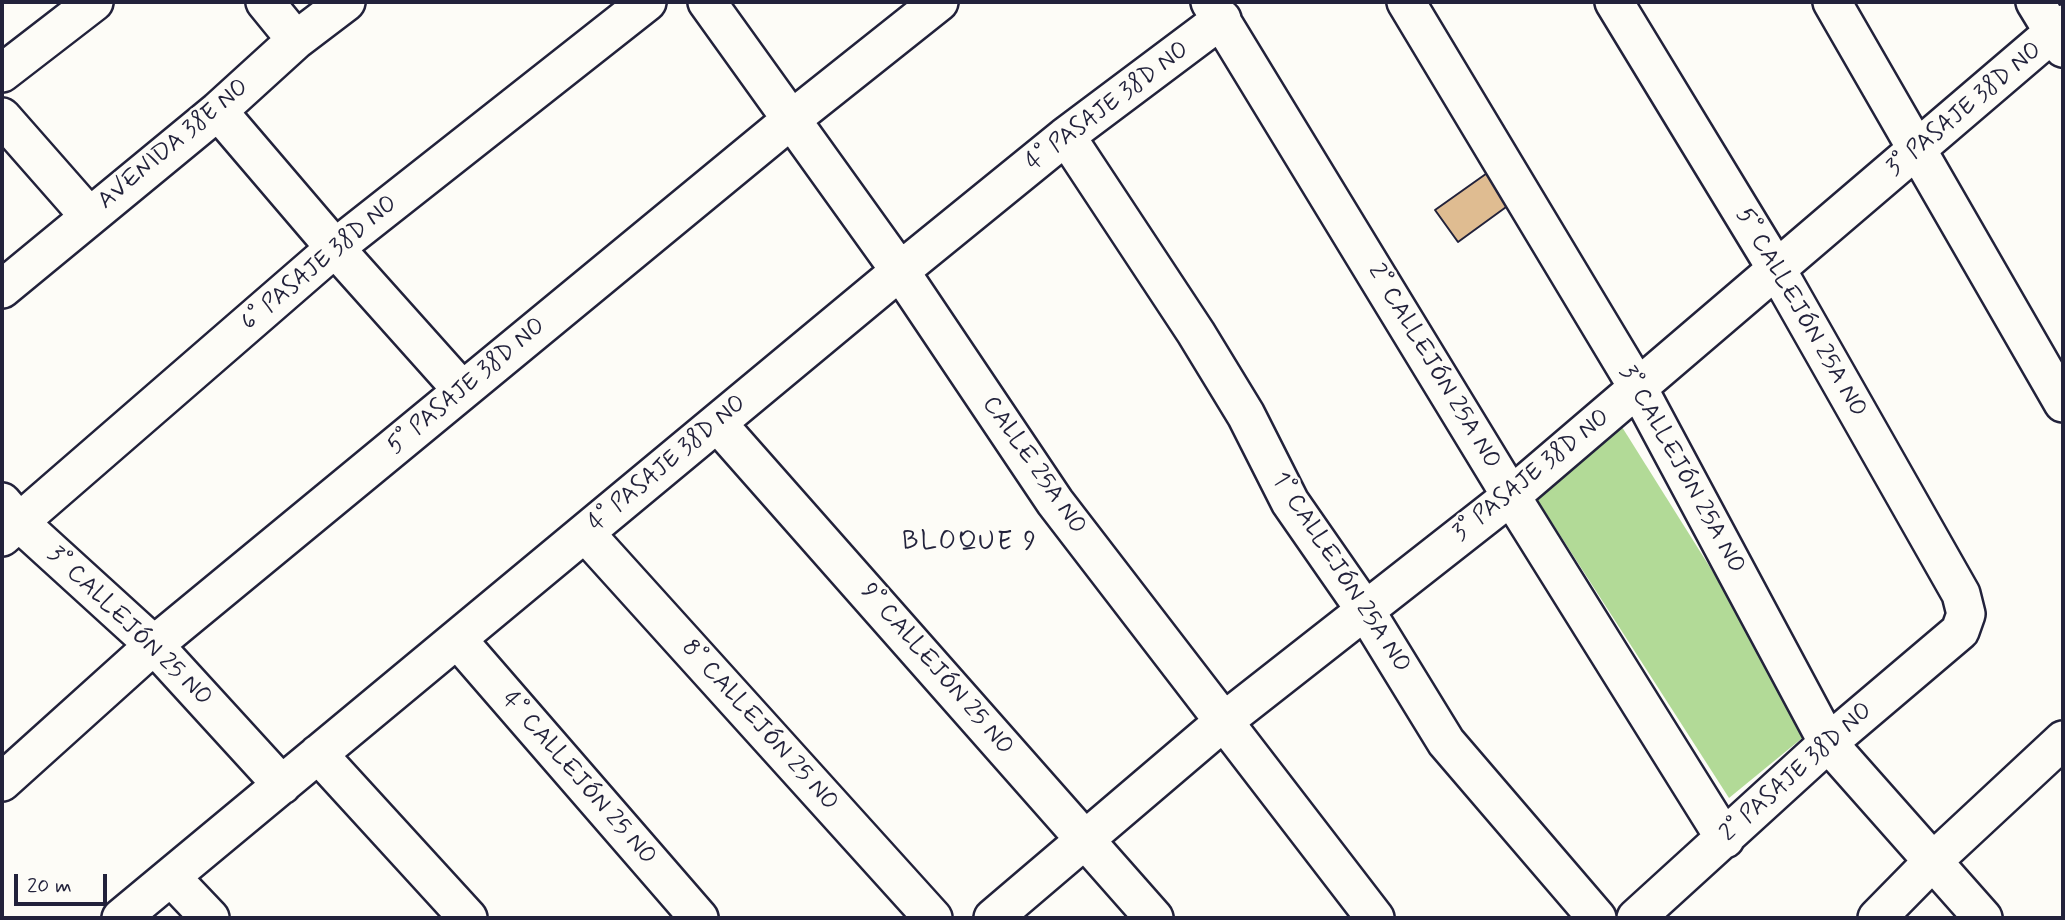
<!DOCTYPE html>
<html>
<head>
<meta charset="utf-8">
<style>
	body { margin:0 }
	#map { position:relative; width:2065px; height:920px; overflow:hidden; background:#fdfcf7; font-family:Mynerve,sans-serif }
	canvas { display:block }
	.frame { position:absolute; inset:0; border:4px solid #22223b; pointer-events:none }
	.scale { position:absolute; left:14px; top:874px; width:93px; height:32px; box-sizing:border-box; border:4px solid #22223b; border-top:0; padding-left:9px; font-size:21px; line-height:24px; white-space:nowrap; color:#22223b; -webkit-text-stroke:5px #fdfcf7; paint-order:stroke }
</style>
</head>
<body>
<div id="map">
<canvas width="2065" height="920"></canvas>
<div class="frame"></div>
<div class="scale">20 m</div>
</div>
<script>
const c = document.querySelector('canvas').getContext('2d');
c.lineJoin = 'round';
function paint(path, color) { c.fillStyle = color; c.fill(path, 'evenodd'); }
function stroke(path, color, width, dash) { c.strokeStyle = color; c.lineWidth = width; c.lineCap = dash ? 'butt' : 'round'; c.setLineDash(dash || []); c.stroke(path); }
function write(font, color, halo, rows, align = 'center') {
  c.font = font + ' Mynerve,sans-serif'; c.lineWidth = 5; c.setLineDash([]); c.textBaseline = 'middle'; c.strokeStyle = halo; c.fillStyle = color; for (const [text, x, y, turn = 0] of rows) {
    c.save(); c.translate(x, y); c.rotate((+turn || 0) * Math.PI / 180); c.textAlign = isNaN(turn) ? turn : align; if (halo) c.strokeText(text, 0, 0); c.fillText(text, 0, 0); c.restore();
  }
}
paint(new Path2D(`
	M1617,419L1812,730L1729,798L1533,493Z`), '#b2da97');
const building = new Path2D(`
	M1490,171L1513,202L1458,242L1435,210Z`);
paint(building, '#dfbc91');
stroke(building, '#22223b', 2);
const minor = new Path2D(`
	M265,2L296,40
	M707,2L900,271L1055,502L1375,918
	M1210,2L1511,496L1725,839
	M1406,2L1638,388L1828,743L1983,918
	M1614,2L1777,270L1961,594L1966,614L1960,631L1828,743L1636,918
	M1832,2L2063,403
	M2035,2L2063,48
	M2,73L94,2
	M218,111L335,248L462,390
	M2,117L89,216
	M1066,136L1196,333L1246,415L1290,502L1365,610L1446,742L1597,918
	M2,289L218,111L296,40L346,2
	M717,423L1154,918
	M2,502L20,523L154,645L282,785
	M585,533L933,918
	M2,537L335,248L647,2
	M457,639L699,918
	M318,754L468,918
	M2,782L154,645L792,119L939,2
	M171,877L210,918
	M121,918L900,271L1066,136L1222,19
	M993,918L1223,722L1511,496L2063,24
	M1877,918L1932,862L2063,740`);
stroke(minor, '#22223b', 42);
stroke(minor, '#fdfcf7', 37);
write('24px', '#22223b', '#fdfcf7', [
	["4° PASAJE 38D NO",1108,107,-37],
	["3° PASAJE 38D NO",1965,110,-40],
	["AVENIDA 38E NO",174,145,-40],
	["6° PASAJE 38D NO",320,264,-40],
	["5° CALLEJÓN 25A NO",1800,313,60],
	["2° CALLEJÓN 25A NO",1433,367,59],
	["5° PASAJE 38D NO",467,387,-40],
	["4° PASAJE 38D NO",668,464,-40],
	["CALLE 25A NO",1033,466,55],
	["3° CALLEJÓN 25A NO",1681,470,61],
	["3° PASAJE 38D NO",1532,476,-39],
	["1° CALLEJÓN 25A NO",1340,573,57],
	["3° CALLEJÓN 25 NO",129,627,44],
	["9° CALLEJÓN 25 NO",936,670,49],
	["8° CALLEJÓN 25 NO",759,726,48],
	["2° PASAJE 38D NO",1797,773,-42],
	["4° CALLEJÓN 25 NO",578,779,49]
]);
c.letterSpacing = '2px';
write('26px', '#22223b', '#fdfcf7', [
	["BLOQUE 9",970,544]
]);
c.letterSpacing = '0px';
</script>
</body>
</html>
